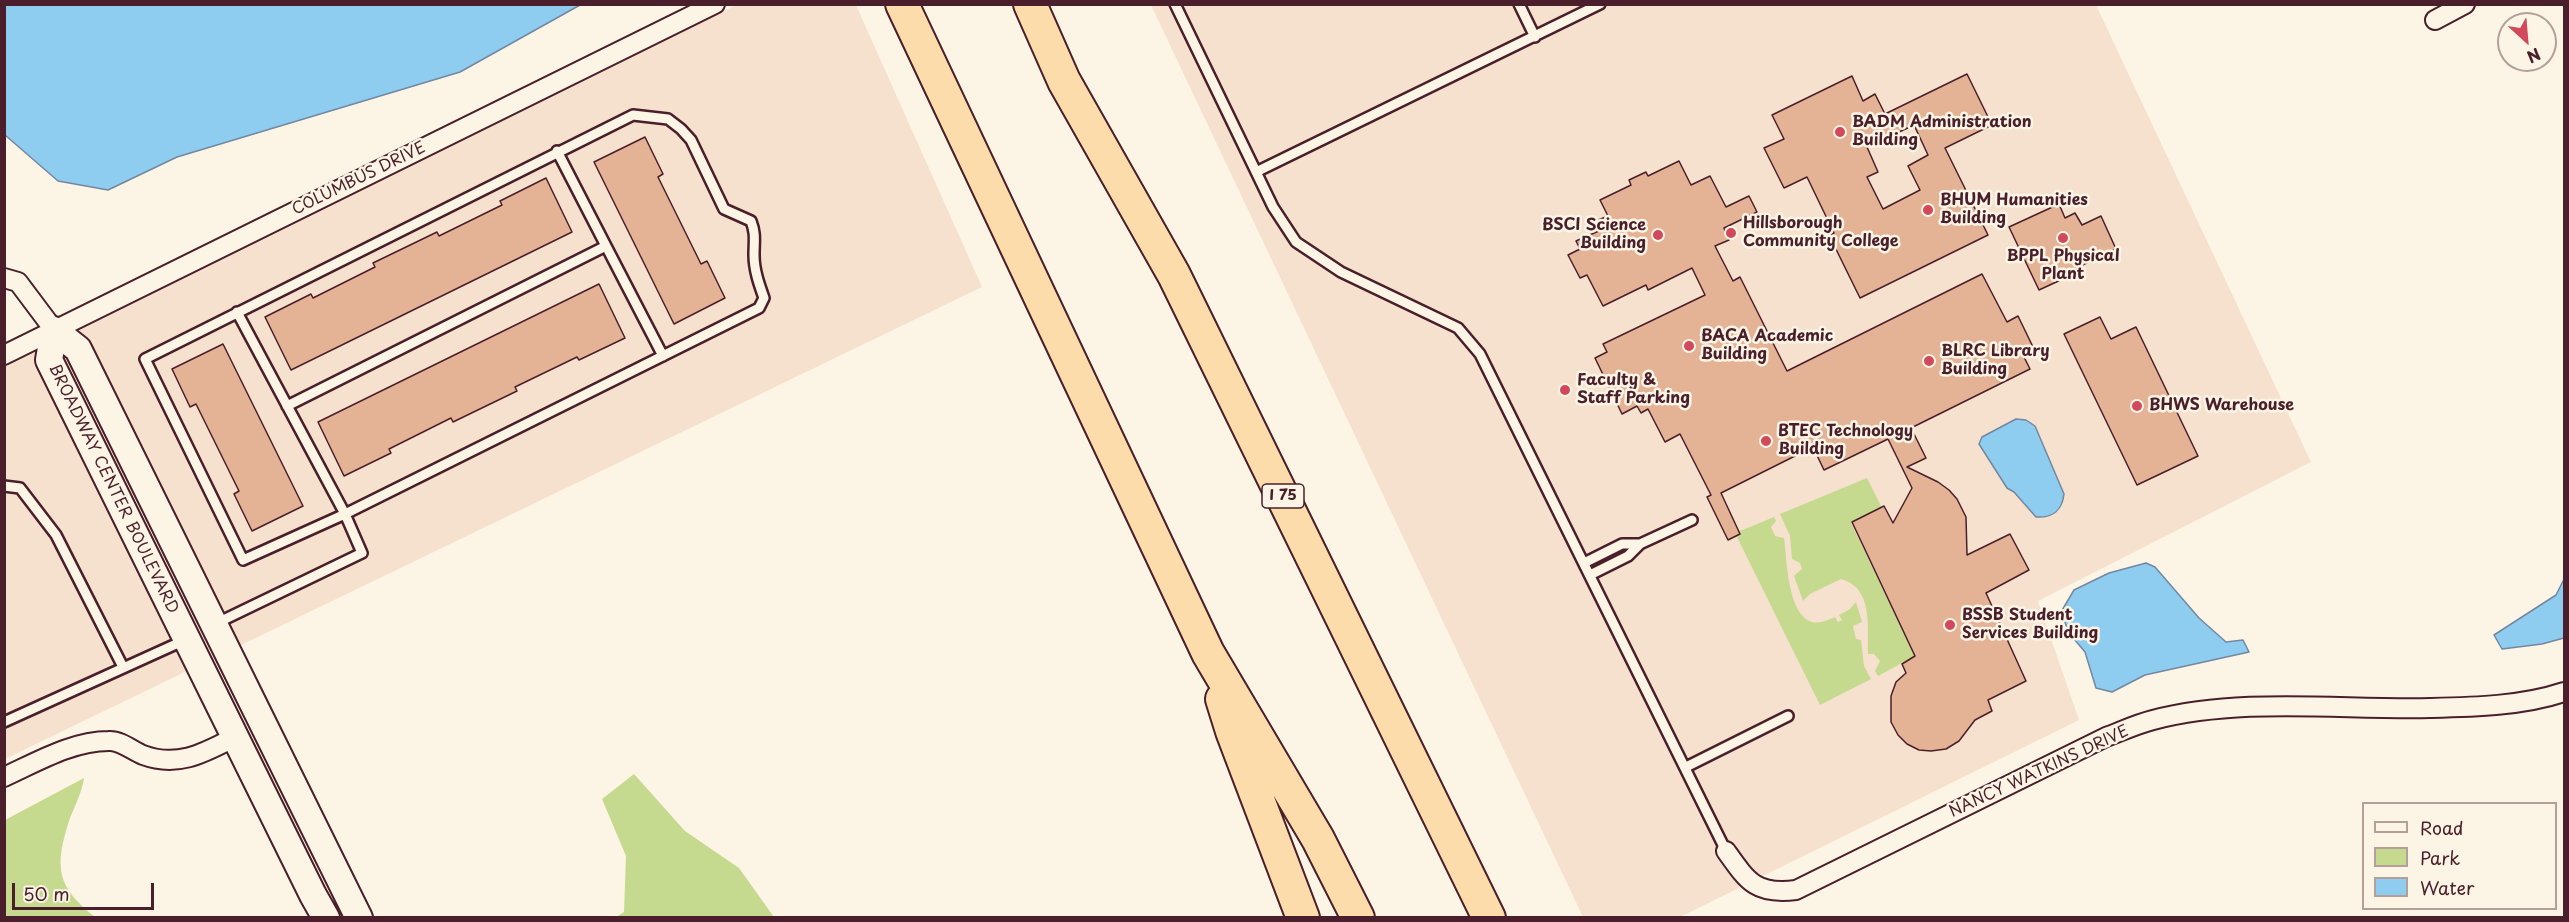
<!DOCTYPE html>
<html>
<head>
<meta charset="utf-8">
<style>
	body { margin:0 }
	#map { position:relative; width:2569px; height:922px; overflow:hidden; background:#fcf5e5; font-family:"Playpen Sans",sans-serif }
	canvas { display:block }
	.frame { position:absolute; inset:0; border:6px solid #4a1f2b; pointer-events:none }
	.legend { position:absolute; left:2362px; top:802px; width:195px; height:108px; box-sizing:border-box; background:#fcf5e5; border:2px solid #b59f9b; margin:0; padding:8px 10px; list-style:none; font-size:18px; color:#4a1f2b }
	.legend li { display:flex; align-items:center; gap:12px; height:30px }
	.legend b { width:30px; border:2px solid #b59f9b }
	.north { position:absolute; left:2497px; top:12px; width:60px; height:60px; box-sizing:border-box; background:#fcf5e5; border:2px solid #b59f9b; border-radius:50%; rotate:154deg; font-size:16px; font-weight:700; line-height:24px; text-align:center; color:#4a1f2b }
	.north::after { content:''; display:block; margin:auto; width:21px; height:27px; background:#d1495b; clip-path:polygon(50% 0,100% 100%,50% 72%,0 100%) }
	.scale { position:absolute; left:12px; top:883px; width:142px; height:27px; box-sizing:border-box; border:3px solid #4a1f2b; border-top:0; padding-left:8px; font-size:18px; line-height:21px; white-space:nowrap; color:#4a1f2b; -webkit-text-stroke:4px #fcf5e5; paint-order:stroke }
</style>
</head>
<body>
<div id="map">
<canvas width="2569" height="922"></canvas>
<div class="frame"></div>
<ul class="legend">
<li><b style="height:8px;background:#fcf5e5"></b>Road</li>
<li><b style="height:16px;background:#c6da8f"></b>Park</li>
<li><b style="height:16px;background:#8fcdf0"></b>Water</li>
</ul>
<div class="north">N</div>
<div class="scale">50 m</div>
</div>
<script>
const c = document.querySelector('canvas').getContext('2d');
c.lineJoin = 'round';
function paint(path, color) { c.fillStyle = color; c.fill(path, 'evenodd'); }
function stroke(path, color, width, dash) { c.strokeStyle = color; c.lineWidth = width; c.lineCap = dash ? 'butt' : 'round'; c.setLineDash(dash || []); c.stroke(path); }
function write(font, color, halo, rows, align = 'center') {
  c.font = font + ' "Playpen Sans",sans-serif'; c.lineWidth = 5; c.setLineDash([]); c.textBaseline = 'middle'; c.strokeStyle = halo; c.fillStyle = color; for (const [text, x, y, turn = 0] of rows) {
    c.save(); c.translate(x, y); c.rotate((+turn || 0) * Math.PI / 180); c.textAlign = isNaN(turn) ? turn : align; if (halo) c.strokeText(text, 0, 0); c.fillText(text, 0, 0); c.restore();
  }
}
paint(new Path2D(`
	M736,5H856L982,287L237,647L73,332Z
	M1151,5H2096L2311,462L2038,601L2079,720L1680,917H1583Z
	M41,349L191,669L5,759V367Z`), '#f5e1cd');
paint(new Path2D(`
	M1867,478L1882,508L1851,523L1915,656L1878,676L1875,671L1880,661L1874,654H1868C1867,628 1874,588 1841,579L1810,594L1803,601L1794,576L1802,569L1800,563L1792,559L1790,536L1780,514Z
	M1774,517L1776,521L1771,527L1775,536L1784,538C1787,558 1787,614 1812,622C1819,624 1828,620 1835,617L1838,622L1842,620L1839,615L1850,609L1856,602L1862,622L1853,626L1856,639L1861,640L1864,666L1871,679L1820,705L1735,533Z
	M634,774L685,831L739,868L774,917H616L624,912L626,856L602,799Z
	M84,778C82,793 74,807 69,821C54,868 57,887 95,917H5V820Z`), '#c6da8f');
const water = new Path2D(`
	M5,4H580V5L460,72L177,157L108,190L58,181L5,135Z
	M2016,419L2026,420L2035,426L2064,494C2062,511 2053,518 2036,517L2014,492L2007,488L1979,444L1982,437Z
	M2146,563L2155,567L2199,618L2226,642L2243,640L2249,652L2145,675L2112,692L2096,688L2085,652L2069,633L2061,612L2074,590L2109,573Z
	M2564,579V638L2542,644L2502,649L2494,635L2556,595Z`);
paint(water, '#8fcdf0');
stroke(water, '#7387a1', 1.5);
const building = new Path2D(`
	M1967,74L1992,125L1945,148L1988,235L1860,298L1829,235L1834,233L1807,177L1784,188L1764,148L1784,139L1772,115L1852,76L1863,101L1875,94L1885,114ZM1914,125L1928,155L1908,166L1920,190L1883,209L1867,177L1878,172L1867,147Z
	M645,137L663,174L658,177L701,264L707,261L725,298L674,324L594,162Z
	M1679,161L1691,185L1710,176L1726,207L1749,196L1757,212L1724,228L1729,240L1715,246L1733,281L1740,277L1787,371L1982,274L2007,322L2018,316L2033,347L2022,353L2030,369L1911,428L1926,458L1907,467L1938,482L1949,490L1957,499L1966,517L1967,555L2010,534L2029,570L1986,593L2026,681L1988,700L1992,711L1975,720L1959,741L1946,749L1931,751L1919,750L1907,744L1898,735L1891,722V696L1896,682L1906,673L1902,664L1915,656L1852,522L1884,506L1893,523L1912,488L1888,439L1824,470L1813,447L1721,493L1740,534L1728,540L1707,497L1711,495L1680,434L1665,442L1648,409L1641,413L1637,406L1622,414L1595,358L1607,352L1603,344L1705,295L1692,268L1648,290L1646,285L1603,306L1587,275L1580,278L1568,255L1580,249L1576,241L1601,230L1596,221L1608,216L1600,200L1631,185L1629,180L1646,172L1648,176Z
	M546,178L572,232L291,370L265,317L311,294L313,298L375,267L373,263L437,232L439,236L502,205L500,201Z
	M2059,204L2065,218L2075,213L2082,225L2101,216L2116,249L2076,268L2078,272L2039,290L2009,227Z
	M599,284L625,338L579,360L577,357L515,387L517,391L453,422L451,418L389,449L391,453L344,476L318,422Z
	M2100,317L2111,339L2136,327L2198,456L2137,485L2064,334Z
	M223,344L303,506L252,531L234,494L239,491L196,404L190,407L172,369Z`);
paint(building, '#e4b295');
stroke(building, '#4a1f2b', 1.5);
const lane = new Path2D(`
	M1175,4L1273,207L1296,242L1341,272L1458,328L1480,354L1726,851
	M1519,4L1535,37
	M557,151L606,246
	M1256,172L1600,4
	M287,406L606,246L663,356
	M4,486L20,488L56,535L123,667
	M1640,544L1692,520
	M1584,563L1622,544H1640L1628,556L1590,575
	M217,623L362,553L345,514L243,560L145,359L633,115L668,119L681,129L691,140L724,209L751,221C756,234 754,241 754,255C754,270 759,284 764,298L759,308L345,514L237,312
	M4,722L185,640
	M1686,767L1788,716`);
const street = new Path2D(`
	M2435,20L2465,4
	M4,278L18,282L54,330
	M4,355L715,4
	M4,777C37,762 72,741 109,741C120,740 133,751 143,755C178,768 204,753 235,737
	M1726,851C1748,882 1756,895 1796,890L2106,737C2122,731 2137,724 2153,720C2242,697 2339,710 2430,708C2474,707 2522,706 2564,692`);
const secondary = new Path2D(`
	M326,918L313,895L49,360L54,330L78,349L359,918`);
const highway = new Path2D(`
	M902,4L1208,653L1318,839L1358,918
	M1030,4L1064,81L1174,275L1489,918
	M1222,699L1232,731L1303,918`);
stroke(lane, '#4a1f2b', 14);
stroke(street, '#4a1f2b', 22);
stroke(secondary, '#4a1f2b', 30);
stroke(highway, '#4a1f2b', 36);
stroke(lane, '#fcf5e5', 9);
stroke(street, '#fcf5e5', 18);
stroke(secondary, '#fcf5e5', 26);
stroke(highway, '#fddcac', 32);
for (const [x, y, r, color] of [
	[1840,132,6,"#d1495b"],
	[1928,210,6,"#d1495b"],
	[1731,233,6,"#d1495b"],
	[1658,235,6,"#d1495b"],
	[2063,238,6,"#d1495b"],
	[1689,346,6,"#d1495b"],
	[1929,361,6,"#d1495b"],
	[1565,390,6,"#d1495b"],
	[2137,406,6,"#d1495b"],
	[1766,441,6,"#d1495b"],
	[1950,625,6,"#d1495b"]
]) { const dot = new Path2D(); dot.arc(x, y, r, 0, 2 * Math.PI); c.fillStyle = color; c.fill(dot); stroke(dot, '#fcf5e5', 2); }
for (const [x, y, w] of [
	[1283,496,42]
]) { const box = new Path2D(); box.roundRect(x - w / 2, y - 12, w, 24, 4.5); c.fillStyle = '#fcf5e5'; c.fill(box); stroke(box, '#4a1f2b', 1.5); }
write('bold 15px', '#4a1f2b', null, [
	["I 75",1283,496]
]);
write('bold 16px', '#4a1f2b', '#fcf5e5', [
	["BADM Administration",1852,123],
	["Building",1852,141],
	["BHUM Humanities",1940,201],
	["Building",1940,219],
	["Hillsborough",1743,224],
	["Community College",1743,242],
	["BSCI Science",1646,226,"right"],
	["Building",1646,244,"right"],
	["BPPL Physical",2063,257,"center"],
	["Plant",2063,275,"center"],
	["BACA Academic",1701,337],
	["Building",1701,355],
	["BLRC Library",1941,352],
	["Building",1941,370],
	["Faculty &",1577,381],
	["Staff Parking",1577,399],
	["BHWS Warehouse",2149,406],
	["BTEC Technology",1778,432],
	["Building",1778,450],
	["BSSB Student",1962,616],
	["Services Building",1962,634]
], 'left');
write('16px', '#4a1f2b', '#fcf5e5', [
	["COLUMBUS DRIVE",359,179,-26],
	["BROADWAY CENTER BOULEVARD",113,489,64],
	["NANCY WATKINS DRIVE",2039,772,-25]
]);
</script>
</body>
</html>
